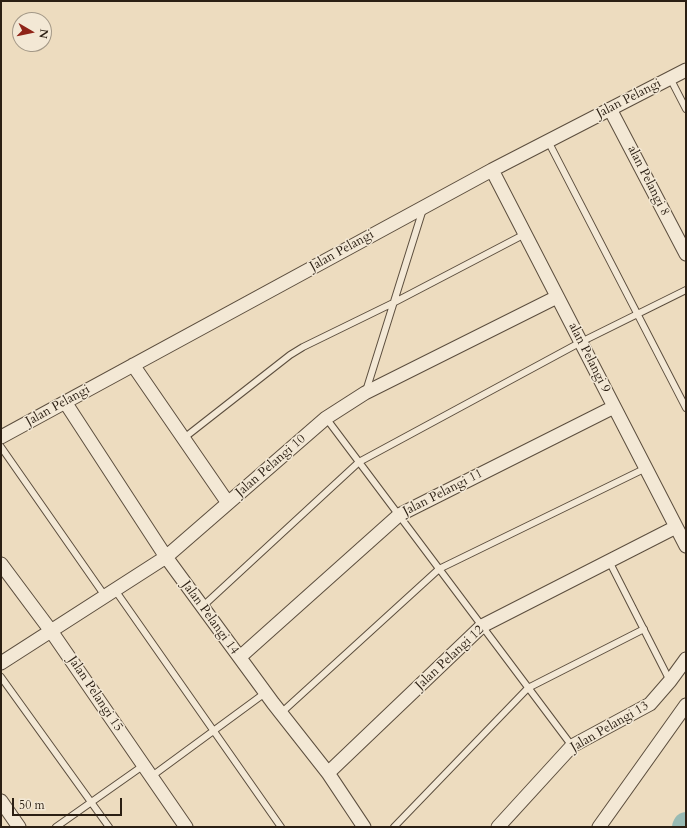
<!DOCTYPE html>
<html>
<head>
<meta charset="utf-8">
<style>
	body { margin:0 }
	#map { position:relative; width:687px; height:828px; overflow:hidden; background:#eddcbf; font-family:Cardo,serif }
	canvas { display:block }
	.frame { position:absolute; inset:0; border:2px solid #2b1f13; pointer-events:none }
	.north { position:absolute; left:12px; top:12px; width:40px; height:40px; box-sizing:border-box; background:#f3e8d5; border:1px solid #a39887; border-radius:50%; rotate:99deg; font-size:11px; font-weight:700; line-height:16px; text-align:center; color:#2b1f13 }
	.north::after { content:''; display:block; margin:auto; width:14px; height:18px; background:#8f2418; clip-path:polygon(50% 0,100% 100%,50% 72%,0 100%) }
	.scale { position:absolute; left:12px; top:798px; width:110px; height:18px; box-sizing:border-box; border:2px solid #2b1f13; border-top:0; padding-left:5px; font-size:12px; line-height:14px; white-space:nowrap; color:#2b1f13; -webkit-text-stroke:3px #f3e8d5; paint-order:stroke }
</style>
</head>
<body>
<div id="map">
<canvas width="687" height="828"></canvas>
<div class="frame"></div>
<div class="north">N</div>
<div class="scale">50 m</div>
</div>
<script>
const c = document.querySelector('canvas').getContext('2d');
c.lineJoin = 'round';
function stroke(path, color, width, dash) { c.strokeStyle = color; c.lineWidth = width; c.lineCap = dash ? 'butt' : 'round'; c.setLineDash(dash || []); c.stroke(path); }
function write(font, color, halo, rows, align = 'center') {
  c.font = font + ' Cardo,serif'; c.lineWidth = 3; c.setLineDash([]); c.textBaseline = 'middle'; c.strokeStyle = halo; c.fillStyle = color; for (const [text, x, y, turn = 0] of rows) {
    c.save(); c.translate(x, y); c.rotate((+turn || 0) * Math.PI / 180); c.textAlign = isNaN(turn) ? turn : align; if (halo) c.strokeText(text, 0, 0); c.fillText(text, 0, 0); c.restore();
  }
}
stroke(new Path2D(`
	M685,827L686,825`), '#99bbb4', 26);
const service = new Path2D(`
	M670,78L686,109
	M548,141L686,408
	M366,391L423,209
	M326,418L572,746
	M184,438L290,355L303,347L393,303L525,234
	M1,447L105,596
	M609,561L670,681
	M115,590L281,827
	M202,607L359,462L581,342L686,290
	M1,677L109,827
	M281,713L439,569L646,468
	M152,776L265,693
	M56,827L144,765
	M394,827L528,688L644,629`);
const minor = new Path2D(`
	M610,109L686,254
	M492,170L686,546
	M133,365L228,503
	M65,402L166,557L273,703L328,773L364,827
	M1,437L492,170L686,70
	M1,564L51,631L186,827
	M240,657L399,515L614,407
	M1,663L166,557L326,418L365,393L557,297
	M328,773L482,626L676,527
	M1,801L19,827
	M498,827L572,746L650,704L670,681L686,659
	M599,827L686,705`);
stroke(service, '#5c4e3e', 8);
stroke(minor, '#5c4e3e', 15);
stroke(service, '#f3e8d5', 6);
stroke(minor, '#f3e8d5', 13);
write('13px', '#2b1f13', '#f3e8d5', [
	["Jalan Pelangi",629,99,-27],
	["alan Pelangi 8",648,181,63],
	["Jalan Pelangi",342,251,-29],
	["alan Pelangi 9",589,358,63],
	["Jalan Pelangi",58,406,-29],
	["Jalan Pelangi 10",271,466,-41],
	["Jalan Pelangi 11",443,493,-27],
	["Jalan Pelangi 14",210,618,54],
	["Jalan Pelangi 12",450,658,-43],
	["Jalan Pelangi 15",95,694,56],
	["Jalan Pelangi 13",610,727,-30]
]);
</script>
</body>
</html>
